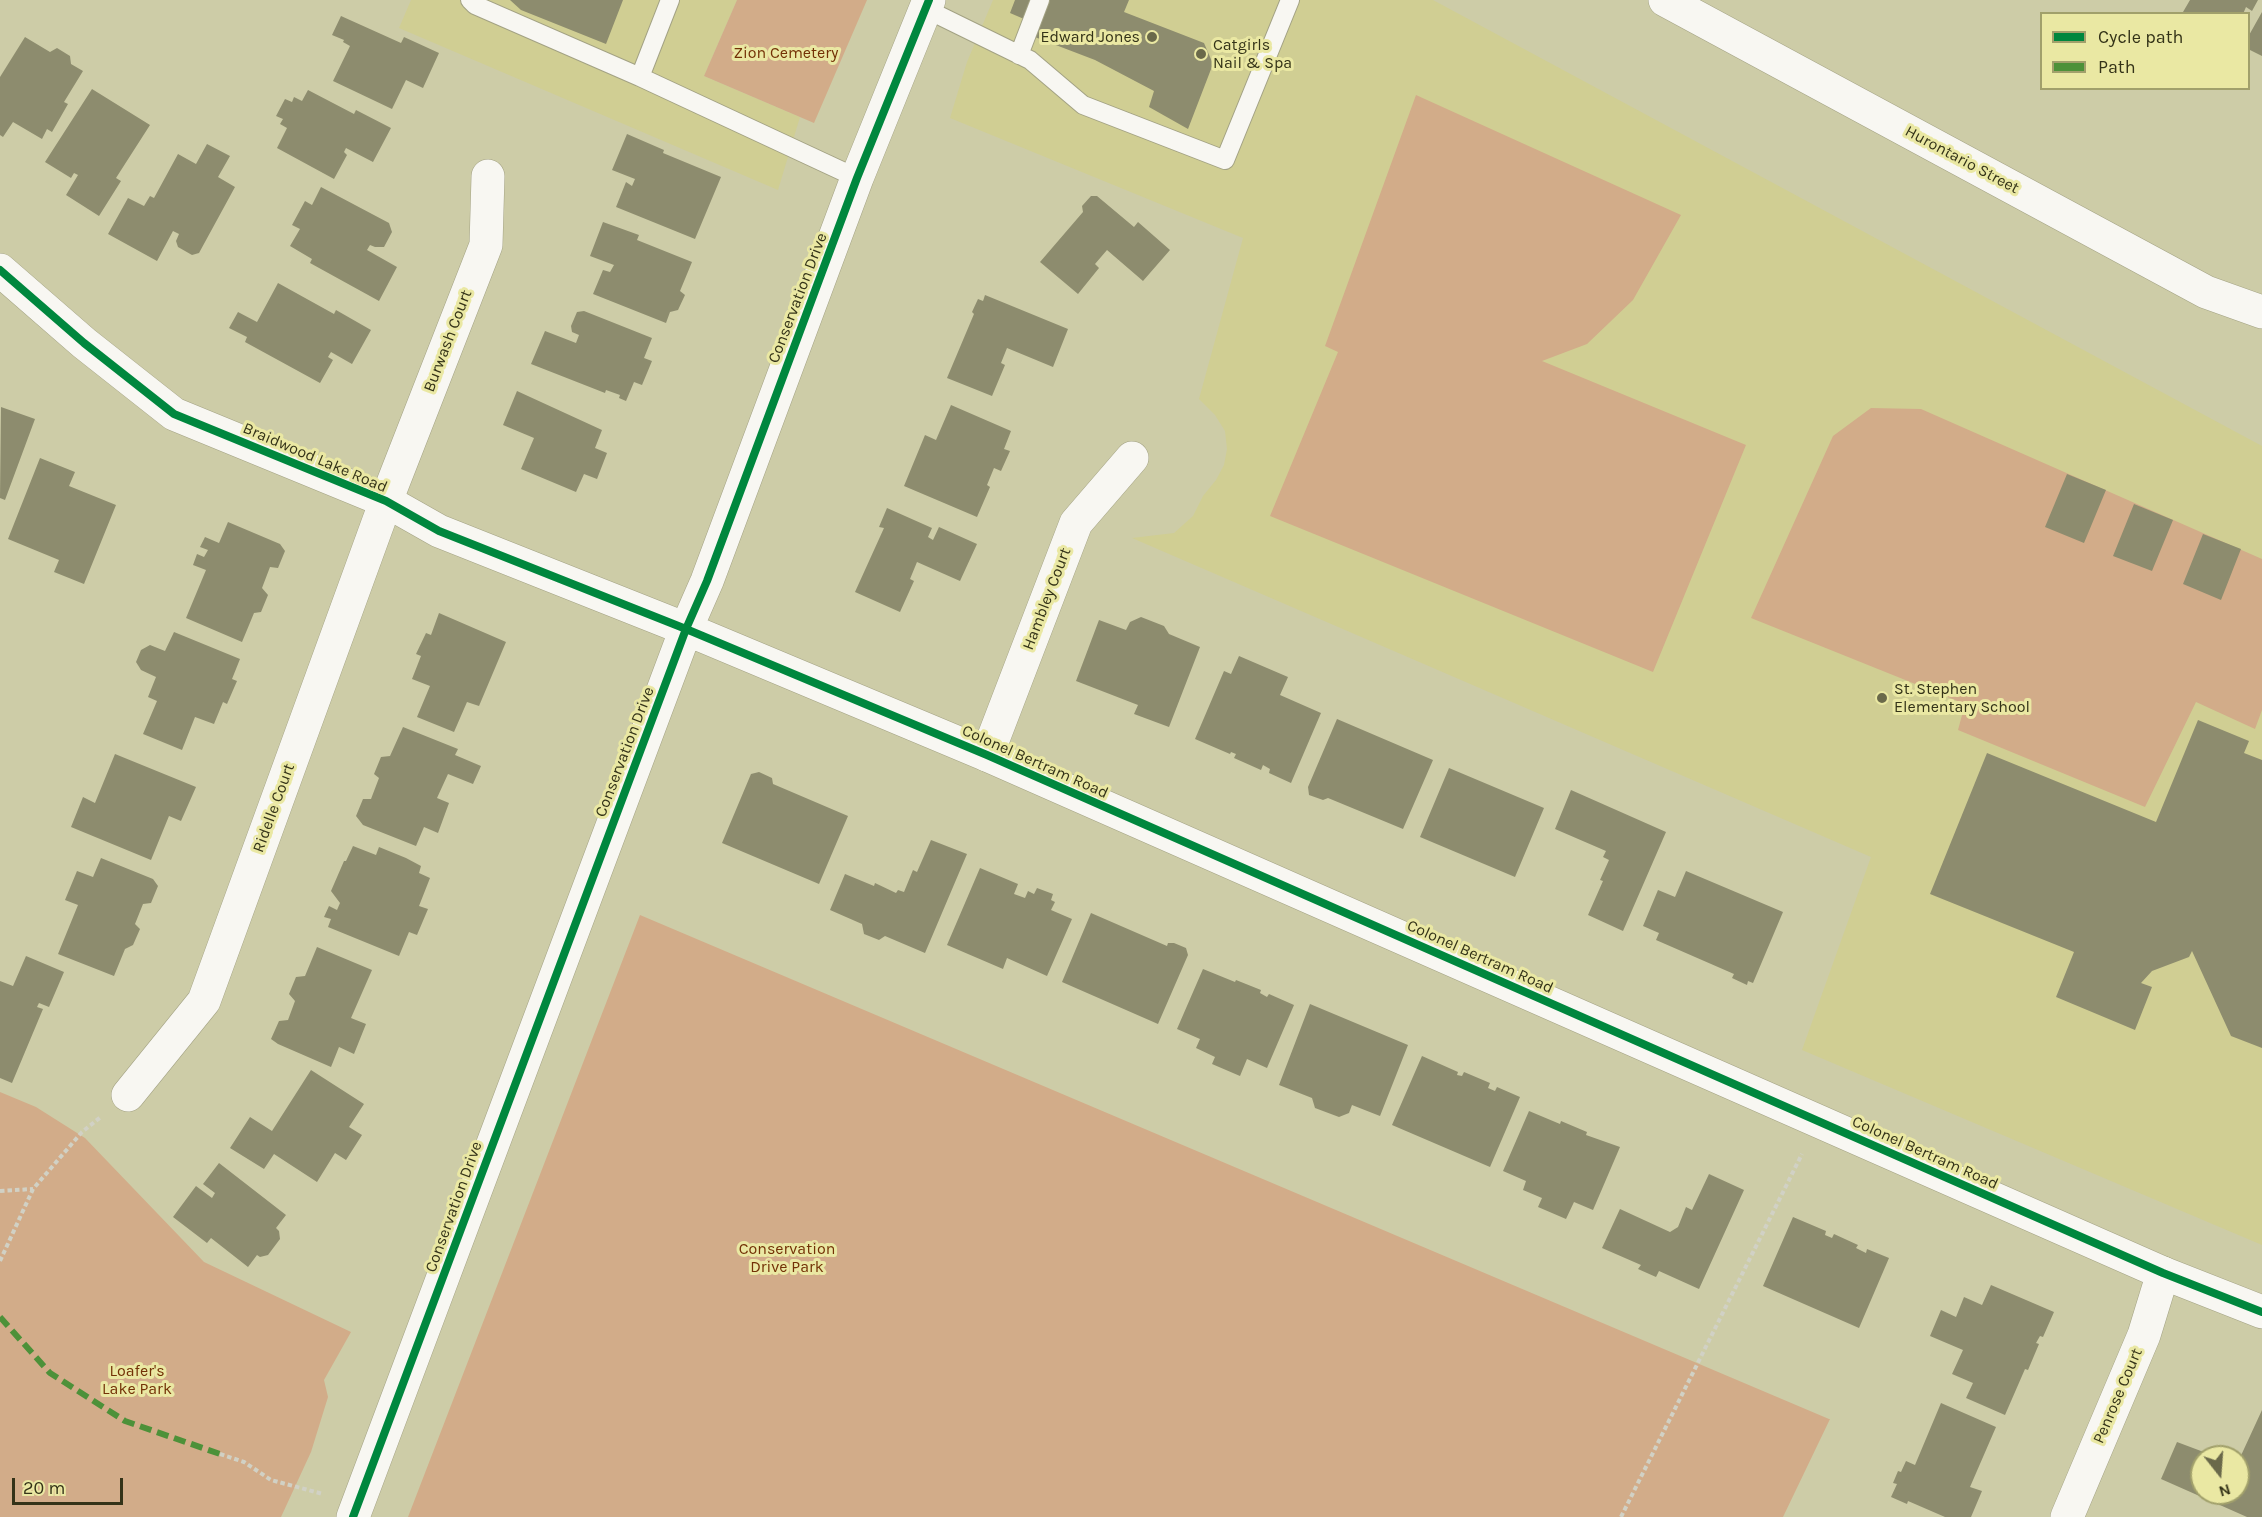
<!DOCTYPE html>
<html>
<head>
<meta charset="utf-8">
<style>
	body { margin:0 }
	#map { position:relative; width:2262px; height:1517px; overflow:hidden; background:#cdcca7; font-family:Karla,sans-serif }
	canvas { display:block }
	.legend { position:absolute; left:2040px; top:12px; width:210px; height:78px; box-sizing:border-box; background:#eae8a3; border:2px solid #a1a06b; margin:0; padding:8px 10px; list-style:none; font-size:18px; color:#343318 }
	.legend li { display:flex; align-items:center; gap:12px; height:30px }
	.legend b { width:30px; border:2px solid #a1a06b }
	.north { position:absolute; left:2190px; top:1445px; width:60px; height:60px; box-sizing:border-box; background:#eae8a3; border:2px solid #a1a06b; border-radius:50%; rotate:163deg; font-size:16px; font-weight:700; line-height:24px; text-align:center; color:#343318 }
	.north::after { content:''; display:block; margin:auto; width:21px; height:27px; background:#6a694a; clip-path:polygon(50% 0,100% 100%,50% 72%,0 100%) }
	.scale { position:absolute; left:12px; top:1478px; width:111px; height:27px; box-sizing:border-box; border:3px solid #343318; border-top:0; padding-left:8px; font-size:18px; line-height:21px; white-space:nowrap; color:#343318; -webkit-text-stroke:4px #eae8a3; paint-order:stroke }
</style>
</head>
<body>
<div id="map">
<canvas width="2262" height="1517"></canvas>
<ul class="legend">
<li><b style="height:8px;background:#00873e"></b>Cycle path</li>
<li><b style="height:8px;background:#4d9139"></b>Path</li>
</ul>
<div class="north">N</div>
<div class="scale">20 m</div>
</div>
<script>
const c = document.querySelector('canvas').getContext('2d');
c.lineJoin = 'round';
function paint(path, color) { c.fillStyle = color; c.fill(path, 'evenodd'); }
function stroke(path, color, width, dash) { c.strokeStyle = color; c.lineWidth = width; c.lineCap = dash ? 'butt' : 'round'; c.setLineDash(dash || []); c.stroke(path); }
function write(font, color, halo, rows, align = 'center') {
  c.font = font + ' Karla,sans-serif'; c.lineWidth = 6; c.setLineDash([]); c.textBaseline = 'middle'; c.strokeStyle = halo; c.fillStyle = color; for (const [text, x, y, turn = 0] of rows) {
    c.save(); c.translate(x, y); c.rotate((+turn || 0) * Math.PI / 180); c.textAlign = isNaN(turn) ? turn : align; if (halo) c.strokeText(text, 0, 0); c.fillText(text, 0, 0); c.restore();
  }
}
paint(new Path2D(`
	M411,0H737L704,76L800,117L778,190L399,28Z
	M993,0H1433L2262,446V1245L1802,1050L1871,857L1132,538L1174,533L1193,516L1203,496L1216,480L1224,465L1227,449L1225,431L1215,415L1199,399L1243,238L950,118L967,62Z`), '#d0ce93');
paint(new Path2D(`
	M737,0H867L814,123L704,76Z
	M1416,95L1681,215L1633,300L1587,344L1542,361L1746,445L1653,672L1270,516L1338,352L1325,346Z
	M1871,408L1921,409L2262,559V710L2255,729L2196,702L2145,807L1958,730L1965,704L1751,618L1833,436Z
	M640,915L1829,1419H1830L1783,1517H408Z
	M0,1092L36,1107L85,1138L204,1262L351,1332L324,1380L328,1397L311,1452L281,1517H0Z`), '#d2ac89');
paint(new Path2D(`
	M510,0H623L606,44L521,10Z
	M1015,0H1129L1124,12L1204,43L1213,64L1188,129L1149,107L1154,91L1095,60L1027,34L1031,22L1010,13Z
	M2190,0H2258L2252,11L2246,7L2243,14H2186L2183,12Z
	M2262,12V56L2248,49V37Z
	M341,16L401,43L404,37L439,53L423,88L406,80L392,109L333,81L350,46L343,42L344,40L332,35Z
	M25,37L50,52L57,48L70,56L71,64L83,71L64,102L68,104L52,132L47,129L42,139L13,122L3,137L0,135V77Z
	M92,89L150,125L116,178L121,181L99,216L66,195L78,175L74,173L71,178L45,162Z
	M308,90L354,114L356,110L391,128L373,162L346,148L344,152L347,155L334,179L277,148L287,128L280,124L283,119L276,116L285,99L292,102L294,97L302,101Z
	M627,134L664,150L663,153L721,177L695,239L616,207L626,182L632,186L635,179L612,170Z
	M207,144L230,156L218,177L235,187L199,253L192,255L178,247L176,241L179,234L173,231L157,261L108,234L128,198L144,206L150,196L154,198L178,154L196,164Z
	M321,187L389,223L392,232L384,247H375L370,245L367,250L397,267L379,301L310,263L312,259L290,246L300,229L292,225L305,201L312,205Z
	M1091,196H1097L1134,227L1138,222L1170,250L1143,281L1107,250L1095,264L1099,268L1078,294L1040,262L1083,212L1082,206Z
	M603,222L639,235L637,240L692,262L680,291L685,295L678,310L670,312L666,323L593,294L603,270L610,272L614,265L590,256Z
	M278,283L334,314L336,310L371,330L352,364L331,352L328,357L333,360L320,383L245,342L247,337L229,328L238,312L257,322Z
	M985,295L1068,329L1053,367L1007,348L1001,363L1005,365L992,396L947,378L974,314L972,312L978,299L983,301Z
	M584,311L652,338L644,358L652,361L642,385L634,382L626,401L619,398L620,395L606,390L605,393L531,364L545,331L576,343L579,335L572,332L571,326L577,312Z
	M517,391L602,430L595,448L607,453L597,479L584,474L576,492L521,469L534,438L503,425Z
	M951,405L1011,431L1004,449L1010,451L1001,471L994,468L987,485L990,487L977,517L904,486L925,435L936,440Z
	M1,407L35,419L5,500L0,498Z
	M40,458L75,472L69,486L116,505L84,584L54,572L59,560L8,539Z
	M2067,474L2106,490L2084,543L2045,527Z
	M2134,504L2173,520L2152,571L2113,556Z
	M887,508L932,528L928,537L933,540L939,527L977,544L960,581L917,562L910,579L914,581L900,612L855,592L884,528L879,527Z
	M228,522L280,544L285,551L278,568L270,567L262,588L268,595L261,612L254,613L242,642L186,618L206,570L193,565L197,554L204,557L208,550L200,547L205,537L219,543Z
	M2203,534L2241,549L2221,600L2183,584Z
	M439,613L506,642L479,706L467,702L454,732L417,717L430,686L412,679L421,656L416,654L426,633L431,635Z
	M1141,617L1164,626L1169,634L1200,647L1169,727L1134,714L1138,705L1076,681L1099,620L1126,630L1130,622Z
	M174,632L240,659L232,679L237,681L227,704L223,702L214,724L195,717L182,750L143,734L157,701L148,697L156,677L141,670L136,662L141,650L150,645L165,651Z
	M1239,656L1288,677L1280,695L1321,713L1291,783L1269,773L1270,769L1263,765L1261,770L1234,758L1236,754L1231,752L1230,754L1195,739L1224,671L1231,674Z
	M1337,719L1433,760L1403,829L1328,798L1323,800L1309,795L1308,787Z
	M2198,720L2249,741L2244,753L2262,760V1048L2231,1036L2192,951L2189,957L2152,971L2141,983L2152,987L2135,1030L2056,997L2074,952L1930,894L1987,753L2156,822Z
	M403,727L458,749L455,755L481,766L473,784L448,774L437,798L449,803L438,833L424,827L416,846L363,825L356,816L363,799H371L379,778L374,774L381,757L390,756Z
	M115,754L196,787L181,821L169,816L151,860L71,827L83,797L95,803Z
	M1449,768L1544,808L1515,877L1420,837Z
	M759,772L772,778L773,784L848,816L819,884L722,843L751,774Z
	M1571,790L1666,832L1623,931L1588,915L1603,881L1600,880L1609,860L1603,857L1606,851L1555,829Z
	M931,840L967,854L925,953L885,936L879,940L864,934L862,924L830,910L845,874L874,886L875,883L896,893L898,890L904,892L913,870L917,872Z
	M353,846L376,855L379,847L406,858L421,866L419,873L430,878L419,906L428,909L417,935L409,932L399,956L328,927L331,919L324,917L329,906L337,910L340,903L331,891L344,861H346Z
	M101,858L153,879L158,886L151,903L143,904L135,924L140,929L133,945L125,949L114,976L58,954L78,905L65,900L77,871L93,877Z
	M980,868L1018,884L1014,894L1025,898L1028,891L1034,894L1037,888L1053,894L1051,900L1055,902L1051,910L1072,919L1047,976L1007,958L1003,969L947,945Z
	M1686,871L1783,912L1753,983L1748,981L1747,985L1732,978L1734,974L1656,940L1659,933L1643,926L1658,890L1675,897Z
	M1091,913L1167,946L1168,943H1174L1186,948L1188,955L1158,1024L1062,982Z
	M317,947L372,970L351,1018L366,1024L354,1054L339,1047L331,1067L278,1044L271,1039L279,1021L288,1020L295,1001L289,994L296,977L305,976Z
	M26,956L64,972L49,1007L39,1003L37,1007L43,1009L12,1083L0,1078V981L13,986Z
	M1203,969L1235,982L1236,980L1261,990L1260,993L1267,997L1269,994L1294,1005L1267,1068L1247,1059L1240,1076L1212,1064L1215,1057L1196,1048L1200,1039L1177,1029Z
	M1310,1004L1408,1045L1380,1116L1352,1105L1349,1113L1339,1117L1315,1108L1312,1098L1279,1085Z
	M1422,1056L1458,1072L1457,1075L1462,1076L1464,1072L1490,1083L1488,1088L1495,1091L1497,1087L1520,1097L1490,1167L1392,1125Z
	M311,1070L364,1104L349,1127L362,1135L346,1160L335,1153L317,1182L274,1154L264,1169L230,1148L250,1117L272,1131Z
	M1529,1111L1560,1124L1561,1121L1587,1132L1586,1135L1620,1147L1593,1210L1574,1202L1566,1219L1538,1207L1542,1198L1523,1190L1526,1181L1503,1171Z
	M219,1163L286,1215L276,1228L279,1231L280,1239L268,1255L260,1257L257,1255L248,1267L211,1238L207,1243L173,1217L196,1186L212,1198L215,1193L203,1184Z
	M1709,1174L1744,1190L1699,1289L1659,1271L1656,1277L1638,1269L1641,1265L1602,1248L1620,1209L1670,1232L1678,1227L1686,1207L1692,1210Z
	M1793,1217L1826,1231L1825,1235L1832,1238L1834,1234L1858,1245L1856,1248L1866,1253L1867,1249L1889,1258L1859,1328L1763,1286Z
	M1991,1285L2054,1312L2043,1337L2040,1336L2036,1343L2039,1344L2028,1370L2025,1369L2005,1415L1966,1398L1973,1383L1952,1374L1963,1350L1930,1336L1941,1310L1956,1317L1964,1297L1982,1305Z
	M1941,1403L1996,1427L1970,1487L1982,1491L1971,1517H1945L1908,1501L1907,1504L1891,1497L1897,1484L1893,1483L1898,1471L1901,1472L1906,1461L1915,1465Z
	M2262,1410V1517H2247L2161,1479L2177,1442L2217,1457H2202V1493H2238V1462Z`), '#8d8c6e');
const lane = new Path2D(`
	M470,0L475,5L640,77L857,178
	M926,9L1030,60L1083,105L1225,160L1290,0
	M1019,55L1040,0
	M640,77L670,0`);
const street = new Path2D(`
	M987,755L1076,523L1132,458
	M128,1095L204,1001L386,501L486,245L488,176
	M2067,1517L2144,1335L2163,1273`);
const secondary = new Path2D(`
	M0,270L84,343L174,414L386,501L439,531L686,629L987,755L2163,1273L2262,1312
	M353,1517L686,629L707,581L857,178L929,0`);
const primary = new Path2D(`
	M1665,0L2206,292L2262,312`);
stroke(lane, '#a3a284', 20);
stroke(street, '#a3a284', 34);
stroke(secondary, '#a3a284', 34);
stroke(primary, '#a3a284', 34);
stroke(new Path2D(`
	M0,1191L33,1189
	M0,1261L33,1189L82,1132L102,1116
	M220,1454L244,1462L271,1480L323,1494
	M1621,1517L1802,1154`), '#d1d1c5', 4, [4.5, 3]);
stroke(lane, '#f8f7f2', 18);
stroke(street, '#f8f7f2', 33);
stroke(secondary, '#f8f7f2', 33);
stroke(primary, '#f8f7f2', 33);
stroke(new Path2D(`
	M0,1317L50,1373L125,1421L220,1454`), '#4d9139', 6, [12, 6]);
stroke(new Path2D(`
	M0,270L84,343L174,414L386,501L439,531L686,629L987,755L2163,1273L2262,1312
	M353,1517L686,629L707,581L857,178L929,0`), '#00873e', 8);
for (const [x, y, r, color] of [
	[1152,37,6,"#6a694a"],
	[1201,54,6,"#6a694a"],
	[1882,698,6,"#6a694a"]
]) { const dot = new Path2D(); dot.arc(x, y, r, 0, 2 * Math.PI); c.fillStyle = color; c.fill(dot); stroke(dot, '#eae8a3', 2); }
write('16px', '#343318', '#eae8a3', [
	["Edward Jones",1140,37,"right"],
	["Catgirls",1213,45],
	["Nail & Spa",1213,63],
	["St. Stephen",1894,689],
	["Elementary School",1894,707]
], 'left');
write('16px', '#733106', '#eae8a3', [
	["Zion Cemetery",786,53],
	["Conservation",787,1249],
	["Drive Park",787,1267],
	["Loafer's",137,1371],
	["Lake Park",137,1389]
]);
write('16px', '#343318', '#eae8a3', [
	["Hurontario Street",1962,160,28],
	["Conservation Drive",798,298,-69],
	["Burwash Court",448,341,-69],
	["Braidwood Lake Road",315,458,23],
	["Hambley Court",1047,599,-69],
	["Conservation Drive",625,752,-69],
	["Colonel Bertram Road",1035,762,24],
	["Ridelle Court",274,808,-70],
	["Colonel Bertram Road",1480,957,24],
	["Colonel Bertram Road",1925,1153,24],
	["Conservation Drive",454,1207,-70],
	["Penrose Court",2118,1396,-67]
]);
</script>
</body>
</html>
